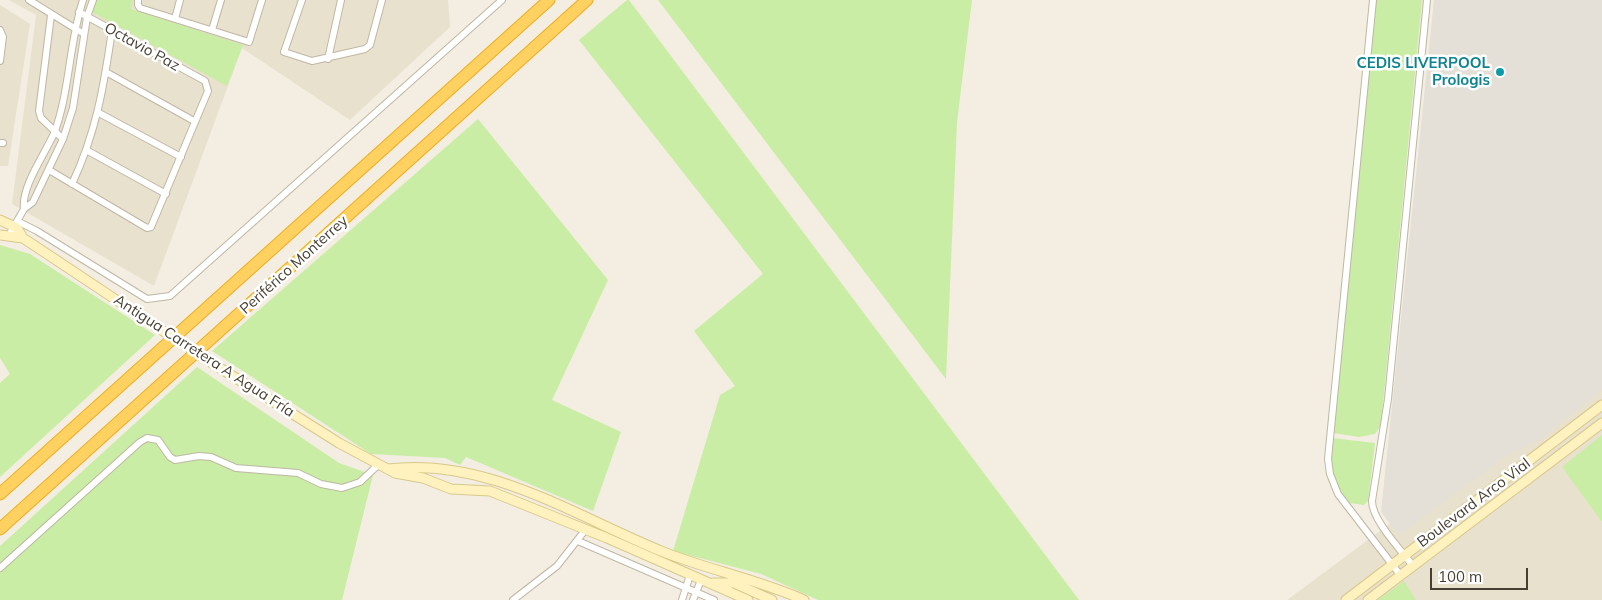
<!DOCTYPE html>
<html>
<head>
<meta charset="utf-8">
<style>
	body { margin:0 }
	#map { position:relative; width:1602px; height:600px; overflow:hidden; background:#f3eee1; font-family:Mulish,sans-serif }
	canvas { display:block }
	.scale { position:absolute; left:1430px; top:568px; width:98px; height:22px; box-sizing:border-box; border:2px solid #453e31; border-top:0; padding-left:6px; font-size:15px; line-height:18px; white-space:nowrap; color:#453e31; -webkit-text-stroke:4px #fff; paint-order:stroke }
</style>
</head>
<body>
<div id="map">
<canvas width="1602" height="600"></canvas>
<div class="scale">100 m</div>
</div>
<script>
const c = document.querySelector('canvas').getContext('2d');
c.lineJoin = 'round';
function paint(path, color) { c.fillStyle = color; c.fill(path, 'evenodd'); }
function stroke(path, color, width, dash) { c.strokeStyle = color; c.lineWidth = width; c.lineCap = dash ? 'butt' : 'round'; c.setLineDash(dash || []); c.stroke(path); }
function write(font, color, halo, rows, align = 'center') {
  c.font = font + ' Mulish,sans-serif'; c.lineWidth = 5; c.setLineDash([]); c.textBaseline = 'middle'; c.strokeStyle = halo; c.fillStyle = color; for (const [text, x, y, turn = 0] of rows) {
    c.save(); c.translate(x, y); c.rotate((+turn || 0) * Math.PI / 180); c.textAlign = isNaN(turn) ? turn : align; if (halo) c.strokeText(text, 0, 0); c.fillText(text, 0, 0); c.restore();
  }
}
paint(new Path2D(`
	M9,0H448L450,27L350,120L242,48L154,286L12,204L36,15Z
	M0,5L30,24L8,166H0Z
	M1602,366V600H1287L1384,528Z`), '#e8e1ce');
paint(new Path2D(`
	M1434,0H1602V390L1540,439L1506,456L1399,535L1381,512Z`), '#e4dfd7');
paint(new Path2D(`
	M97,0H133L131,9L243,45L227,86L92,12Z
	M627,0H629L1079,600H818L761,574L673,551L720,395L735,386L694,331L763,274L579,40Z
	M658,0H972L957,122L946,379Z
	M1376,0H1422L1381,425L1375,434L1359,437L1333,433Z
	M478,119L608,280L552,400L621,432L593,511L466,457L460,465L445,458L371,454L212,351Z
	M0,245L30,254L155,335L0,477V383L10,374L0,358Z
	M197,367L339,463L373,475L342,600H0V546Z
	M1602,435V522L1562,467Z
	M1332,438L1375,443L1368,501L1364,505L1349,503C1332,485 1329,463 1332,438Z
	M1404,581L1416,600H1378Z`), '#c9eda4');
const street = new Path2D(`
	M29,0L84,34
	M138,0V5L140,8L249,42L262,0
	M302,0L284,52L312,61L365,49L370,45L382,0
	M1373,0L1328,459L1330,474L1338,494L1401,576
	M51,15L39,111L41,118L63,139
	M175,19L180,0
	M0,30L3,37L0,61
	M212,30L221,0
	M328,59L341,0
	M106,72L194,121
	M99,113L181,157
	M0,143H3
	M88,151L166,194
	M49,170L147,228L151,227L208,91L205,81L79,12
	M72,184C96,133 104,86 112,30
	M24,209C21,186 46,153 55,131C70,89 69,43 83,0
	M17,221L37,231L147,299L170,296L502,0
	M8,237L24,209L33,202L63,139L73,108L87,17L93,0
	M578,541L714,600
	M1413,566C1401,550 1372,520 1372,501L1388,399L1427,0
	M0,568L140,442L147,438L158,440L170,457L175,460L199,456L211,457L236,468L298,473L321,484L342,488L360,482L378,465
	M513,600L557,566L586,529
	M682,600L690,575
	M693,600L701,580`);
const secondary = new Path2D(`
	M0,220L17,228L23,238L154,325
	M0,235L23,238
	M212,363L339,443L395,473L423,478L451,489L490,491L607,538L748,600
	M388,469C487,457 573,515 661,551C708,570 757,579 804,600
	M713,583H734L772,600
	M1346,600L1602,405
	M1368,600L1602,423`);
const highway = new Path2D(`
	M0,494L549,0
	M0,529L587,0`);
stroke(street, '#bfb7a3', 8);
stroke(secondary, '#d8c88a', 11);
stroke(highway, '#efac1e', 13);
stroke(street, '#fff', 6);
stroke(secondary, '#fff2bf', 9);
stroke(highway, '#ffd160', 11);
const secondaryBridge = new Path2D(`
	M154,325L212,363`);
stroke(secondaryBridge, '#d8c88a', 11, []);
stroke(secondaryBridge, '#fff2bf', 9);
for (const [x, y, r, color] of [
	[1500,72,5,"#0f9aa8"]
]) { const dot = new Path2D(); dot.arc(x, y, r, 0, 2 * Math.PI); c.fillStyle = color; c.fill(dot); stroke(dot, '#fff', 2); }
write('15px', '#453e31', '#fff', [
	["Octavio Paz",142,47,29],
	["Periférico Monterrey",294,265,-42],
	["Antigua Carretera A Agua Fría",204,356,33],
	["Boulevard Arco Vial",1474,503,-37]
]);
write('bold 15px', '#0d838f', '#fff', [
	["CEDIS LIVERPOOL",1490,63],
	["Prologis",1490,80]
], 'right');
</script>
</body>
</html>
